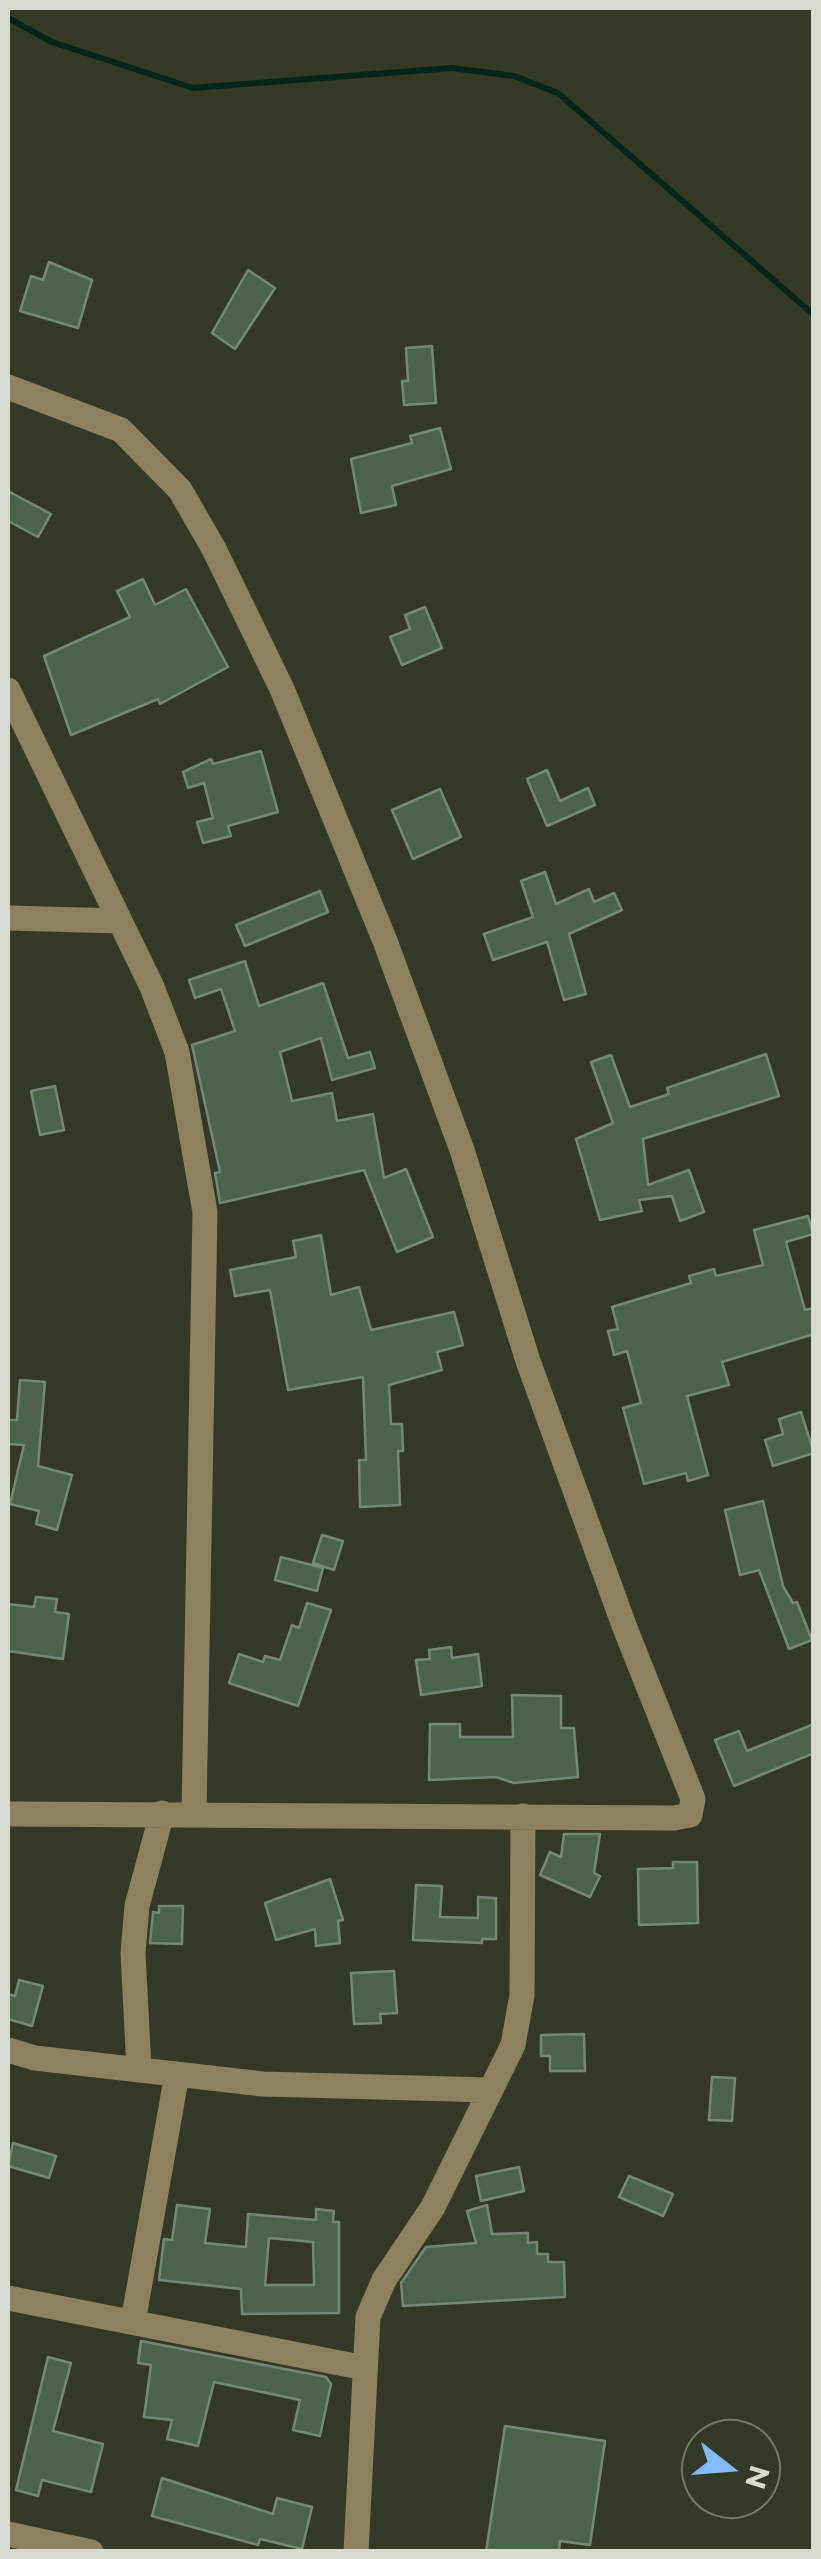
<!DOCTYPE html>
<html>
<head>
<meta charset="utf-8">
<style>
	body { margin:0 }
	#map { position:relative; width:821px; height:2559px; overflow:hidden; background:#343925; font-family:Montserrat,sans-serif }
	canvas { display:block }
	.frame { position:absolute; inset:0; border:10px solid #d7dace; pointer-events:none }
	.north { position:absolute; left:681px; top:2419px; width:100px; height:100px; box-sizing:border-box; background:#343925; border:2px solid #757969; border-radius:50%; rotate:107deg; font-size:28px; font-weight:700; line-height:40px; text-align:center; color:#d7dace }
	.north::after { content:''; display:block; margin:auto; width:35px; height:45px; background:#81bdfa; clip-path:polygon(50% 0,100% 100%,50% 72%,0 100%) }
</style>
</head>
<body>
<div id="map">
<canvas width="821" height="2559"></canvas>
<div class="frame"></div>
<div class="north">N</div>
</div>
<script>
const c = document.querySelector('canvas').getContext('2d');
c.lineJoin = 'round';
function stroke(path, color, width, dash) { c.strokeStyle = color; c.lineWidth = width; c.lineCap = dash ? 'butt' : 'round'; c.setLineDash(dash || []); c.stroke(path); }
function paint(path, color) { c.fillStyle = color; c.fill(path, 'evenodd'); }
stroke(new Path2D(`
	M8,18L52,42L193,88L452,68L514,76L558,93L814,315`), '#04251c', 6);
const building = new Path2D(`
	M49,262L92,280L78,328L20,311L31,276L43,280Z
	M248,270L275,288L235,349L212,333Z
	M432,346L436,403L404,405L402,381H408L406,348Z
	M440,428L451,469L392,486L396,505L361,513L351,459L412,443L410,436Z
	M8,491L51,514L38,537L8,521Z
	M143,579L155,605L186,589L228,667L160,704L158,699L71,735L44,656L130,617L117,591Z
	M425,607L442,648L402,665L390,637L410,629L405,615Z
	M261,751L278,812L228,826L231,836L203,843L197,822L213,818L204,783L188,788L183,772L211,759L213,764Z
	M547,770L560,801L588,788L595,805L547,826L527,779Z
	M440,789L461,837L413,859L392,810Z
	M545,872L556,904L589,889L594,902L614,893L622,910L569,934L586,994L564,1000L547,942L493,960L484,934L533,917L521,881Z
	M320,891L328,912L245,946L236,925Z
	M245,961L259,1006L323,983L348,1058L370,1052L375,1068L332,1080L321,1038L280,1052L292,1101L332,1093L337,1121L373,1114L384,1178L406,1169L433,1237L397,1252L364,1170L220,1203L215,1173L220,1172L192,1045L235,1031L221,989L195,998L189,980Z
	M766,1054L779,1096L643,1139L648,1185L689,1170L704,1212L680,1221L672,1196L639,1200L642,1211L600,1220L576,1139L613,1123L591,1062L611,1055L630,1107L669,1094L667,1088Z
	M55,1086L64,1130L40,1135L31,1091Z
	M808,1216L813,1234L786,1242L805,1310L814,1308V1334L722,1362L729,1385L687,1396L708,1475L688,1481L686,1473L644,1484L623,1408L641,1403L627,1351L614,1355L608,1331L618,1329L612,1307L691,1283L689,1276L714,1269L716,1276L763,1265L754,1230Z
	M321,1235L331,1295L359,1287L371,1330L454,1312L463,1345L437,1352L442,1370L389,1385L391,1424H402L403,1451H398L400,1505L360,1507L359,1460H366L363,1377L288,1390L270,1290L235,1296L230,1270L296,1257L293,1241Z
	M20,1380L45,1382L38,1466L72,1475L57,1530L36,1524L39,1511L10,1504L24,1445L8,1444V1420H17Z
	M801,1412L814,1453L773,1466L765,1440L783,1434L779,1419Z
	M763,1501L783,1586L793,1603L797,1602L812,1640L789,1649L759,1570L740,1575L725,1510Z
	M322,1535L343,1541L334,1570L313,1563Z
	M281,1557L323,1568L317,1591L275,1580Z
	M36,1597L57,1599L55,1612L69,1614L63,1659L8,1651V1604L34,1607Z
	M307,1603L331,1610L298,1706L229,1683L239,1654L263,1662L265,1656L280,1660L292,1625L299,1628Z
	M451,1647L452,1658L478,1654L482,1686L421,1695L416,1660L430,1659L429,1650Z
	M512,1695L561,1696V1728H574L578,1777L514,1783L496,1777L429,1780L430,1724H460V1737H513Z
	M814,1724V1753L734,1786L715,1740L739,1731L747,1751Z
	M564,1834H600L594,1873L600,1876L590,1897L540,1875L550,1852L561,1857Z
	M673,1862H697L698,1923L639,1925L638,1869L673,1868Z
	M330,1879L343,1920L338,1921L340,1943L316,1946L315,1929L276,1940L265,1903Z
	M416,1885L442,1886L440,1917L478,1918V1897L496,1898V1939H482V1943L413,1940Z
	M159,1906H183L182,1944L150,1943L153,1912L159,1913Z
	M394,1971L397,2013L380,2014L381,2023L354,2024L351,1973Z
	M19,1980L43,1986L32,2026L8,2019V1994L15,1996Z
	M584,2034L585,2071H550V2056H541V2035Z
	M712,2077L735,2078L732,2121L709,2120Z
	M13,2143L56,2156L49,2178L8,2166Z
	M519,2167L524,2191L481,2201L476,2176Z
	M629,2176L673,2194L663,2216L619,2197Z
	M177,2205L210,2209L205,2243L246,2247L248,2214L316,2220V2209L334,2211L333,2222H339V2313L242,2314L241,2289L159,2280L164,2239L172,2240ZM269,2238L313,2242L314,2285H265Z
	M487,2205L492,2234L528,2233V2243L537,2242V2254H548V2262H564L565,2297L403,2306L401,2283L426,2247L476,2243L467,2211Z
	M141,2341L326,2377L331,2384L320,2436L293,2430L300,2400L214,2382L198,2446L167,2439L172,2420L144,2417L151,2365L138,2363Z
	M48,2357L71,2363L53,2431L103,2444L91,2492L42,2480L38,2496L16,2490Z
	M505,2426L605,2441L590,2545L560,2541L559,2552H486Z
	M162,2478L273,2514L277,2498L312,2507L302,2549L260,2539L258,2545L152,2516Z`);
paint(building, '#4a644a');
stroke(building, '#768776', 2.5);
stroke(new Path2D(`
	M8,387L121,430L180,490L214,549L282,689L385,941L462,1150L528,1361L625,1628L693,1799L690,1815L674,1818L8,1814
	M8,690L152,987L177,1052L205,1212L194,1813
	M8,918L120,921
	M8,2050L35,2058L263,2084L490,2090
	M139,2069L133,1953L137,1906L162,1813
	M8,2298L365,2368
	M133,2322L177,2074
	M8,2534L91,2552
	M356,2552L368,2317L384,2280L433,2207L513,2045L522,1995L523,1816`), '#8d8260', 25);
</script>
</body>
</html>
